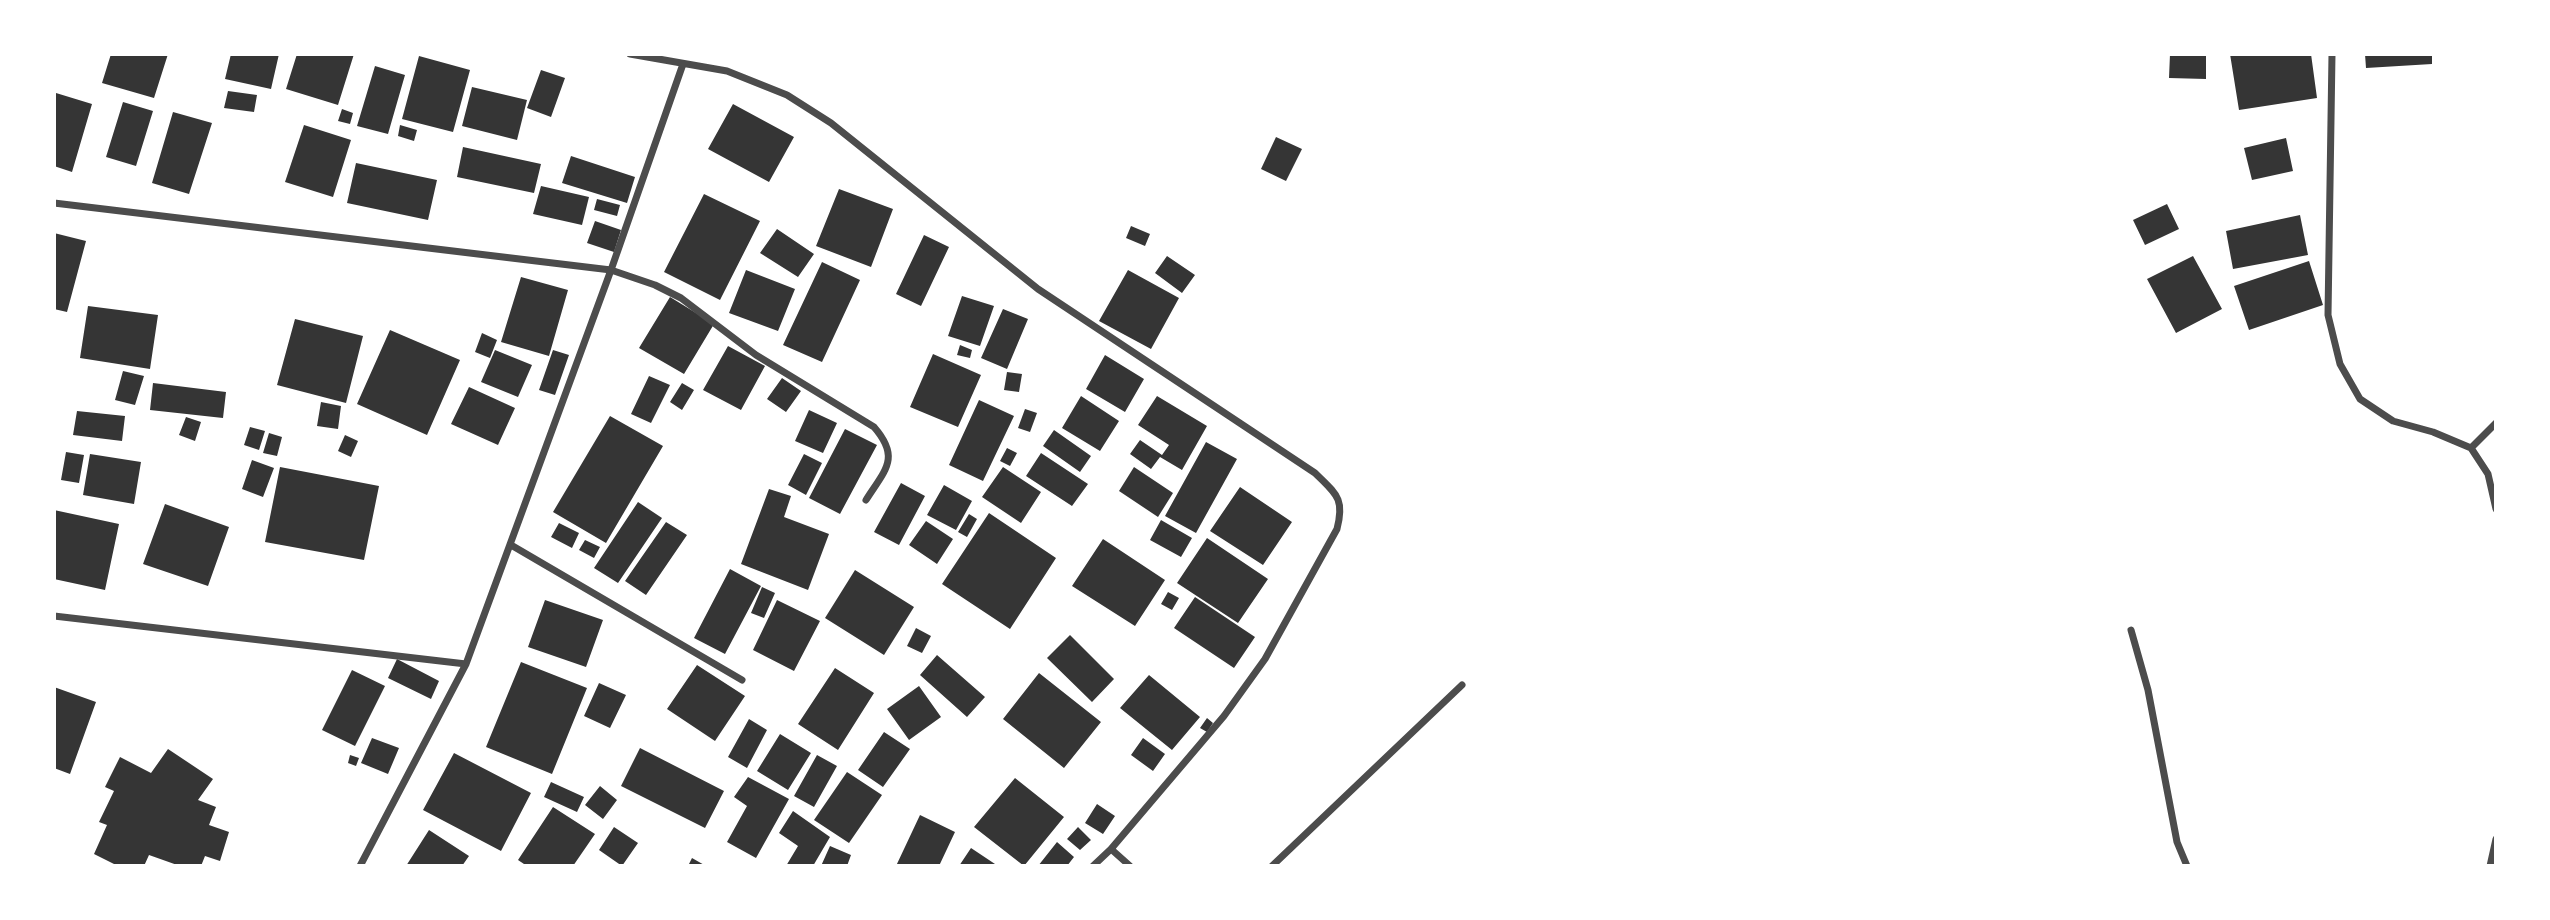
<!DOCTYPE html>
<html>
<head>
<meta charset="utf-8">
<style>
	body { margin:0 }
	#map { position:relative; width:2550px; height:920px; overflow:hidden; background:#fff; font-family:"Archivo Narrow",sans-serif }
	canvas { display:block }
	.frame { position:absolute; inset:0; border:56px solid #fff; pointer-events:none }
</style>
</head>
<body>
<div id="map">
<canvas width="2550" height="920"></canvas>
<div class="frame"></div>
</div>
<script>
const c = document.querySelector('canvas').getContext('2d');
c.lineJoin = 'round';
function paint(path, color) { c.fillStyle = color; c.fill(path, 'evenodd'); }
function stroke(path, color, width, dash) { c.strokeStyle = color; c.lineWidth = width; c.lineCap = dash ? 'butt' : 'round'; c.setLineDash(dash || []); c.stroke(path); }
paint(new Path2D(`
	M111,54H168L154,98L102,83Z
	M231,54H279L271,89L225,79Z
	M297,54H354L338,105L286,89Z
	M2170,54H2206V79L2169,78Z
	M2230,54H2311L2317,98L2239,110Z
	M2365,54H2432V64L2366,68Z
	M419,56L470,70L453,132L402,119Z
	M375,66L405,75L388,134L357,126Z
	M541,70L565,78L551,117L527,108Z
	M472,87L527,100L517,140L462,126Z
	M228,91L257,95L254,112L224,108Z
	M56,93L92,104L72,172L54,166Z
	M123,102L153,111L136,166L106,157Z
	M733,104L794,137L769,182L708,149Z
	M342,109L353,113L350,124L338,121Z
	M173,112L212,123L189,194L152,183Z
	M304,125L351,140L333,197L285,182Z
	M400,125L417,130L414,141L398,136Z
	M1276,137L1302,149L1286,181L1261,169Z
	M2286,138L2293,171L2252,180L2244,148Z
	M463,147L541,164L534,193L457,177Z
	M571,156L635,177L627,203L562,183Z
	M356,163L437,180L428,220L347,203Z
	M541,186L589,197L582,225L533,214Z
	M839,189L893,209L871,267L816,246Z
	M704,194L760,221L720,300L664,272Z
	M597,199L620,205L617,216L594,210Z
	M2167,204L2179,229L2145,245L2133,220Z
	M2300,215L2308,255L2233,269L2226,231Z
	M595,221L621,230L614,252L587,243Z
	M1131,226L1150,234L1145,246L1126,238Z
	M777,229L814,254L798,277L760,253Z
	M54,233L86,241L67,312L54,309Z
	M924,235L949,247L921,306L896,294Z
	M1167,256L1195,275L1182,293L1155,273Z
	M2193,256L2222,309L2176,333L2147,279Z
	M2309,261L2323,305L2249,330L2234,286Z
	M822,262L860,280L822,362L783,345Z
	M746,270L795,289L778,331L729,313Z
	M1128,270L1179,298L1151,349L1099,321Z
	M521,277L568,290L549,356L501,342Z
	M962,296L994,306L980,346L948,336Z
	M670,297L714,324L684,374L639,348Z
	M88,306L158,315L150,369L80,358Z
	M1003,309L1028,319L1007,369L981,358Z
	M295,319L363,336L346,403L277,385Z
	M390,330L460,360L427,435L357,404Z
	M482,333L497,340L490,358L475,352Z
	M960,345L972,350L970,358L957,355Z
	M728,346L765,366L741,410L703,390Z
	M495,350L532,365L518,397L481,382Z
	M553,350L569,355L555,395L539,390Z
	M933,354L981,375L958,427L910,407Z
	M1105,355L1144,379L1125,412L1086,389Z
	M123,371L144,376L135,405L115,400Z
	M1007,372L1022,374L1019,392L1004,390Z
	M649,376L670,385L651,423L631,414Z
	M782,378L801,391L786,412L767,399Z
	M153,383L226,392L223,418L150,410Z
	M682,383L694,390L682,410L670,402Z
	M469,387L515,408L498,445L451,424Z
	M1081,396L1119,421L1100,451L1062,428Z
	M1157,396L1207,426L1182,470L1160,457L1151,469L1130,454L1140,440L1162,455L1169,445L1138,425Z
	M979,400L1014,416L983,481L949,465Z
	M321,402L341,406L338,429L317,426Z
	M1025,409L1037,413L1030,432L1018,428Z
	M809,410L837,423L823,453L795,441Z
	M77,411L125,416L122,441L73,435Z
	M610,416L663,446L606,543L553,512Z
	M186,417L201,422L195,441L179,435Z
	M250,427L265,431L259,450L244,445Z
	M845,429L877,445L840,514L809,498Z
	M1054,430L1091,456L1080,472L1043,446Z
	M269,433L282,437L277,456L263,453Z
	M345,435L358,441L351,457L338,451Z
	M1206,442L1237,459L1196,533L1165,516Z
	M1007,448L1017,453L1010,466L1000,461Z
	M66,452L84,455L79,483L61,480Z
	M1041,453L1088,484L1072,506L1026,476Z
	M90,454L141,462L134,504L83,495Z
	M804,454L822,463L806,495L788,485Z
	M252,460L274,468L263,497L242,489Z
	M280,467L379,486L364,560L265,542Z
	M1003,467L1041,492L1021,523L982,497Z
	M1134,467L1173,493L1158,517L1119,491Z
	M901,483L925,496L899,545L874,532Z
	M944,485L972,501L956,530L927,515Z
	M1240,487L1292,522L1263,565L1210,531Z
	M769,489L791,496L784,517L829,534L808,590L741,564Z
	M638,502L662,518L618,583L594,568Z
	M165,504L229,527L208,586L143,564Z
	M54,510L119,524L105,590L54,579Z
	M989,513L1056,558L1010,629L942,584Z
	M969,514L977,519L967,537L958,532Z
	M1161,520L1192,538L1181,557L1150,540Z
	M926,521L953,539L937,564L909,545Z
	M666,522L687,535L646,595L625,581Z
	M559,523L579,533L572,548L551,537Z
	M1207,538L1268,579L1238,623L1177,583Z
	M1103,539L1165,580L1135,626L1072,586Z
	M585,540L600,547L594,558L579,550Z
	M730,569L761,586L725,654L694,638Z
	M855,570L914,607L884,655L825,618Z
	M762,587L775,593L764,618L751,613Z
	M1168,592L1179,598L1172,610L1161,604Z
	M1195,597L1255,637L1234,668L1174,628Z
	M545,600L603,620L586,667L528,647Z
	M777,600L820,621L794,671L753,650Z
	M916,628L931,636L922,653L907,646Z
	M1070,635L1114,679L1092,702L1047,658Z
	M937,655L985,697L967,717L920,675Z
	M397,659L439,681L431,699L388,678Z
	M521,662L587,688L552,774L486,747Z
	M697,665L745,696L715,741L667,709Z
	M835,668L874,693L838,750L798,724Z
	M352,670L385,686L355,746L322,730Z
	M1039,673L1101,722L1064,768L1003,719Z
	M1149,675L1200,717L1172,750L1120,708Z
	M599,683L626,695L610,728L584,716Z
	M919,686L941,717L909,740L887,709Z
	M54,687L96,702L70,774L54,768Z
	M1207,718L1213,723L1207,732L1200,728Z
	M749,719L767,730L747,768L728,757Z
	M884,732L910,749L883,787L858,770Z
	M780,734L811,753L788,790L757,771Z
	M372,738L399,748L388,774L361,763Z
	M1143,738L1165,754L1153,771L1131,755Z
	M640,748L724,791L705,828L621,786Z
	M168,749L213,779L198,800L216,807L209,825L229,832L220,861L205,856L201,866H180L149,855L144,866H118L94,854L107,825L99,822L114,791L105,787L120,757L151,773Z
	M454,753L531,793L501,851L423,810Z
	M350,755L359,758L356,766L348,763Z
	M817,755L837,766L814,807L794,796Z
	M847,772L882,795L849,843L814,820Z
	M748,777L789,799L756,858L727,842L747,806L734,797Z
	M1015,778L1064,817L1024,866L974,827Z
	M551,782L584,797L577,812L544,797Z
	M600,786L617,800L603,819L585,805Z
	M1097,804L1115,816L1103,834L1085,823Z
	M553,807L595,834L573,866H527L518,860Z
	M793,811L830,837L813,866H786L798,846L779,833Z
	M920,815L955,832L939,866H896Z
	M614,827L638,843L622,866L599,850Z
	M1078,827L1091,840L1080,850L1067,839Z
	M429,830L469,856L462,866H406Z
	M1057,842L1074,857L1067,866H1038Z
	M830,846L851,855L847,866H821Z
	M971,848L998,866H959Z
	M692,858L706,866H688Z`), '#353535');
stroke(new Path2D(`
	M630,54L727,71L787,95L831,123L1038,289L1315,473C1336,494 1345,498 1337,529L1265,659L1224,716L1111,849L1093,866
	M2332,54L2328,315L2340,364L2360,399L2393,421L2433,432L2471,448L2488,474L2496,509
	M54,203L611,270L655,285L681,298L756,355L874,427C901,458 885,470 866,500
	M2471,448L2496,423
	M511,545L742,680
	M54,616L466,664
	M2131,630L2148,690L2177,842L2187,866
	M1111,849L1130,866
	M360,866L466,664L611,270L683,64
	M1272,866L1462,685
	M2490,866L2496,839`), '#4c4c4c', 7);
</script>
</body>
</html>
